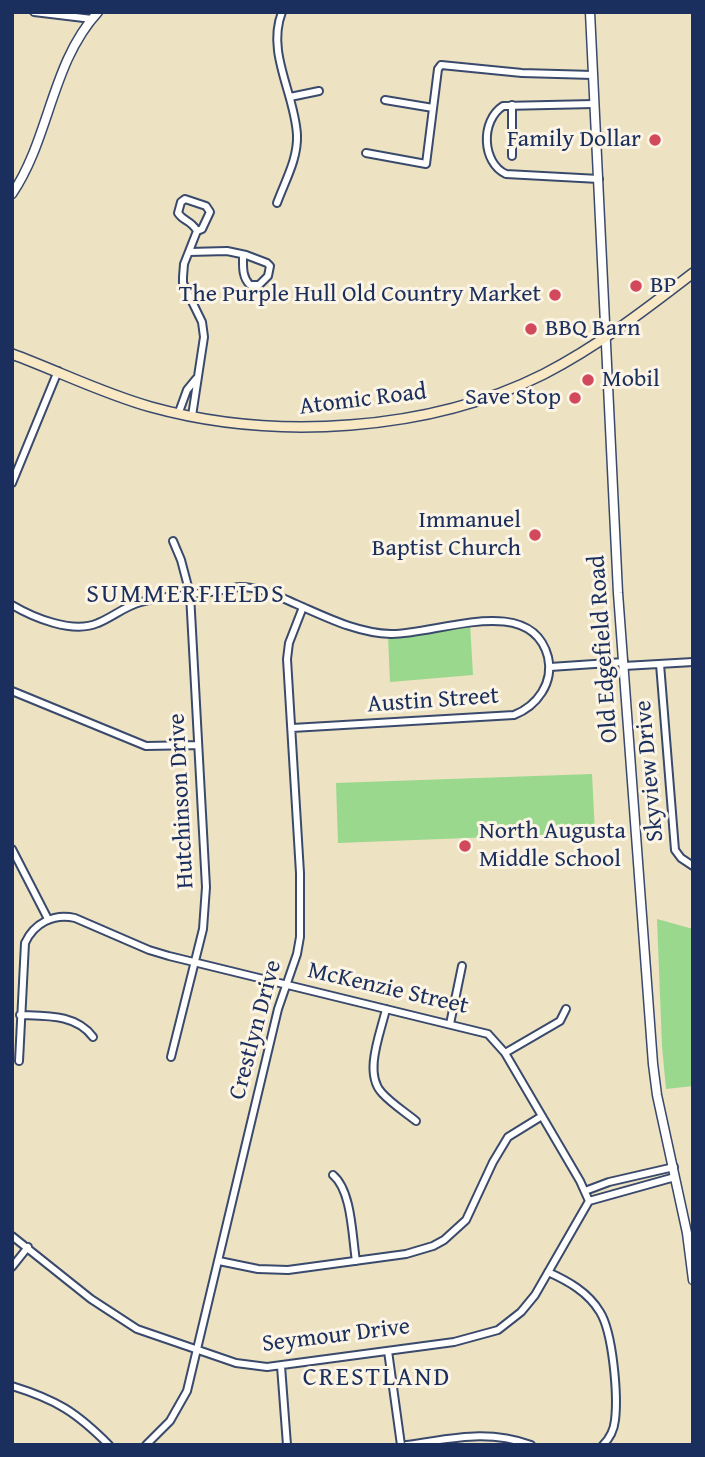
<!DOCTYPE html>
<html>
<head>
<meta charset="utf-8">
<style>
	body { margin:0 }
	#map { position:relative; width:705px; height:1457px; overflow:hidden; background:#ede2c1; font-family:"Gentium Book Plus",serif }
	canvas { display:block }
	.frame { position:absolute; inset:0; border:14px solid #1b2f5e; pointer-events:none }
</style>
</head>
<body>
<div id="map">
<canvas width="705" height="1457"></canvas>
<div class="frame"></div>
</div>
<script>
const c = document.querySelector('canvas').getContext('2d');
c.lineJoin = 'round';
function paint(path, color) { c.fillStyle = color; c.fill(path, 'evenodd'); }
function stroke(path, color, width, dash) { c.strokeStyle = color; c.lineWidth = width; c.lineCap = dash ? 'butt' : 'round'; c.setLineDash(dash || []); c.stroke(path); }
function write(font, color, halo, rows, align = 'center') {
  c.font = font + ' "Gentium Book Plus",serif'; c.lineWidth = 6; c.setLineDash([]); c.textBaseline = 'middle'; c.strokeStyle = halo; c.fillStyle = color; for (const [text, x, y, turn = 0] of rows) {
    c.save(); c.translate(x, y); c.rotate((+turn || 0) * Math.PI / 180); c.textAlign = isNaN(turn) ? turn : align; if (halo) c.strokeText(text, 0, 0); c.fillText(text, 0, 0); c.restore();
  }
}
paint(new Path2D(`
	M470,624L473,675L390,682L388,636Z
	M592,774L595,833L338,843L336,783Z
	M657,919L693,929V1086L666,1089L662,1046Z`), '#99d88d');
const minor = new Path2D(`
	M34,12L92,19
	M290,97L319,91
	M385,100L433,108
	M594,104L503,106C480,121 482,163 506,174L599,179
	M512,105V156
	M366,153L426,164L438,69L441,65L522,73L593,75
	M277,203C285,181 298,159 297,135C295,94 266,53 282,12
	M189,252L227,251L246,255
	M246,255L267,263L270,266L268,276L259,285H250C242,277 243,267 243,256Z
	M179,412L187,390L196,379
	M192,416L204,337L202,322L183,283V277L184,264L197,231L202,229L210,212L206,206L185,199L181,202L178,213C184,222 191,220 197,231
	M12,483L58,371
	M12,605C34,618 73,634 98,623C113,617 125,606 141,602C163,596 186,595 209,592C219,591 230,588 240,587C261,587 278,596 296,604C326,617 357,633 391,634C436,635 531,592 548,657C554,683 537,706 514,715L292,728
	M660,664L675,850L681,858L693,866
	M624,666L693,662
	M550,667L624,662
	M12,691L146,746L198,745
	M12,849L48,919
	M386,1009C381,1032 363,1073 382,1093C392,1104 405,1112 416,1121
	M20,1015C46,1016 76,1014 93,1037
	M450,1024L462,966
	M505,1053L560,1021L566,1009
	M171,1057L203,929L206,887L190,594L181,560L173,541
	M333,1175C352,1191 352,1236 356,1261
	M585,1191L609,1182L674,1167
	M589,1201L675,1177
	M12,1236L91,1299L137,1329L236,1363L267,1367L454,1342L498,1330L521,1312L535,1295L589,1201L580,1181L505,1053L488,1034L169,956L149,950L75,918C54,913 34,923 25,943L19,1061
	M219,1261L258,1269L288,1270L406,1254L433,1246L444,1240L466,1220L493,1162L508,1137L542,1116
	M12,1267L28,1247
	M548,1272C568,1281 588,1292 600,1312C613,1333 618,1395 615,1420C614,1430 610,1438 603,1445
	M388,1351L401,1445
	M281,1366L287,1445
	M12,1386C57,1400 76,1412 109,1445
	M146,1445L170,1421L187,1391L278,1009L297,954L300,937V873L287,659L289,643L303,607
	M407,1445C452,1439 486,1429 531,1445`);
const tertiary = new Path2D(`
	M590,12L618,593L653,1064L657,1095L687,1233L693,1280
	M12,194C50,138 51,63 98,12`);
const secondary = new Path2D(`
	M12,354C58,371 104,394 151,407C274,441 429,432 544,374C598,346 645,310 693,273`);
stroke(minor, '#3a4a6d', 10);
stroke(tertiary, '#3a4a6d', 11);
stroke(secondary, '#3a4a6d', 12);
stroke(minor, '#fff', 6);
stroke(tertiary, '#fff', 8);
stroke(secondary, '#f8e8c3', 9);
for (const [x, y, r, color] of [
	[655,140,7,"#d1495b"],
	[636,286,7,"#d1495b"],
	[555,295,7,"#d1495b"],
	[531,329,7,"#d1495b"],
	[588,380,7,"#d1495b"],
	[575,398,7,"#d1495b"],
	[535,535,7,"#d1495b"],
	[465,846,7,"#d1495b"]
]) { const dot = new Path2D(); dot.arc(x, y, r, 0, 2 * Math.PI); c.fillStyle = color; c.fill(dot); stroke(dot, '#fcf5e5', 2.5); }
write('24px', '#1b2f5e', '#fcf5e5', [
	["Family Dollar",641,140],
	["BP",650,286,"left"],
	["The Purple Hull Old Country Market",541,295],
	["BBQ Barn",545,329,"left"],
	["Mobil",602,380,"left"],
	["Save Stop",561,398],
	["Immanuel",521,521],
	["Baptist Church",521,549],
	["North Augusta",479,832,"left"],
	["Middle School",479,860,"left"]
], 'right');
write('24px', '#1b2f5e', '#fcf5e5', [
	["Atomic Road",363,400,-7],
	["Old Edgefield Road",604,649,-94],
	["Austin Street",433,701,-4],
	["Skyview Drive",650,771,-95],
	["Hutchinson Drive",182,801,-93],
	["McKenzie Street",388,989,13],
	["Crestlyn Drive",256,1030,-75],
	["Seymour Drive",336,1336,-7]
]);
c.letterSpacing = '2px';
write('26px', '#1b2f5e', '#fcf5e5', [
	["SUMMERFIELDS",186,595],
	["CRESTLAND",377,1378]
]);
c.letterSpacing = '0px';
</script>
</body>
</html>
